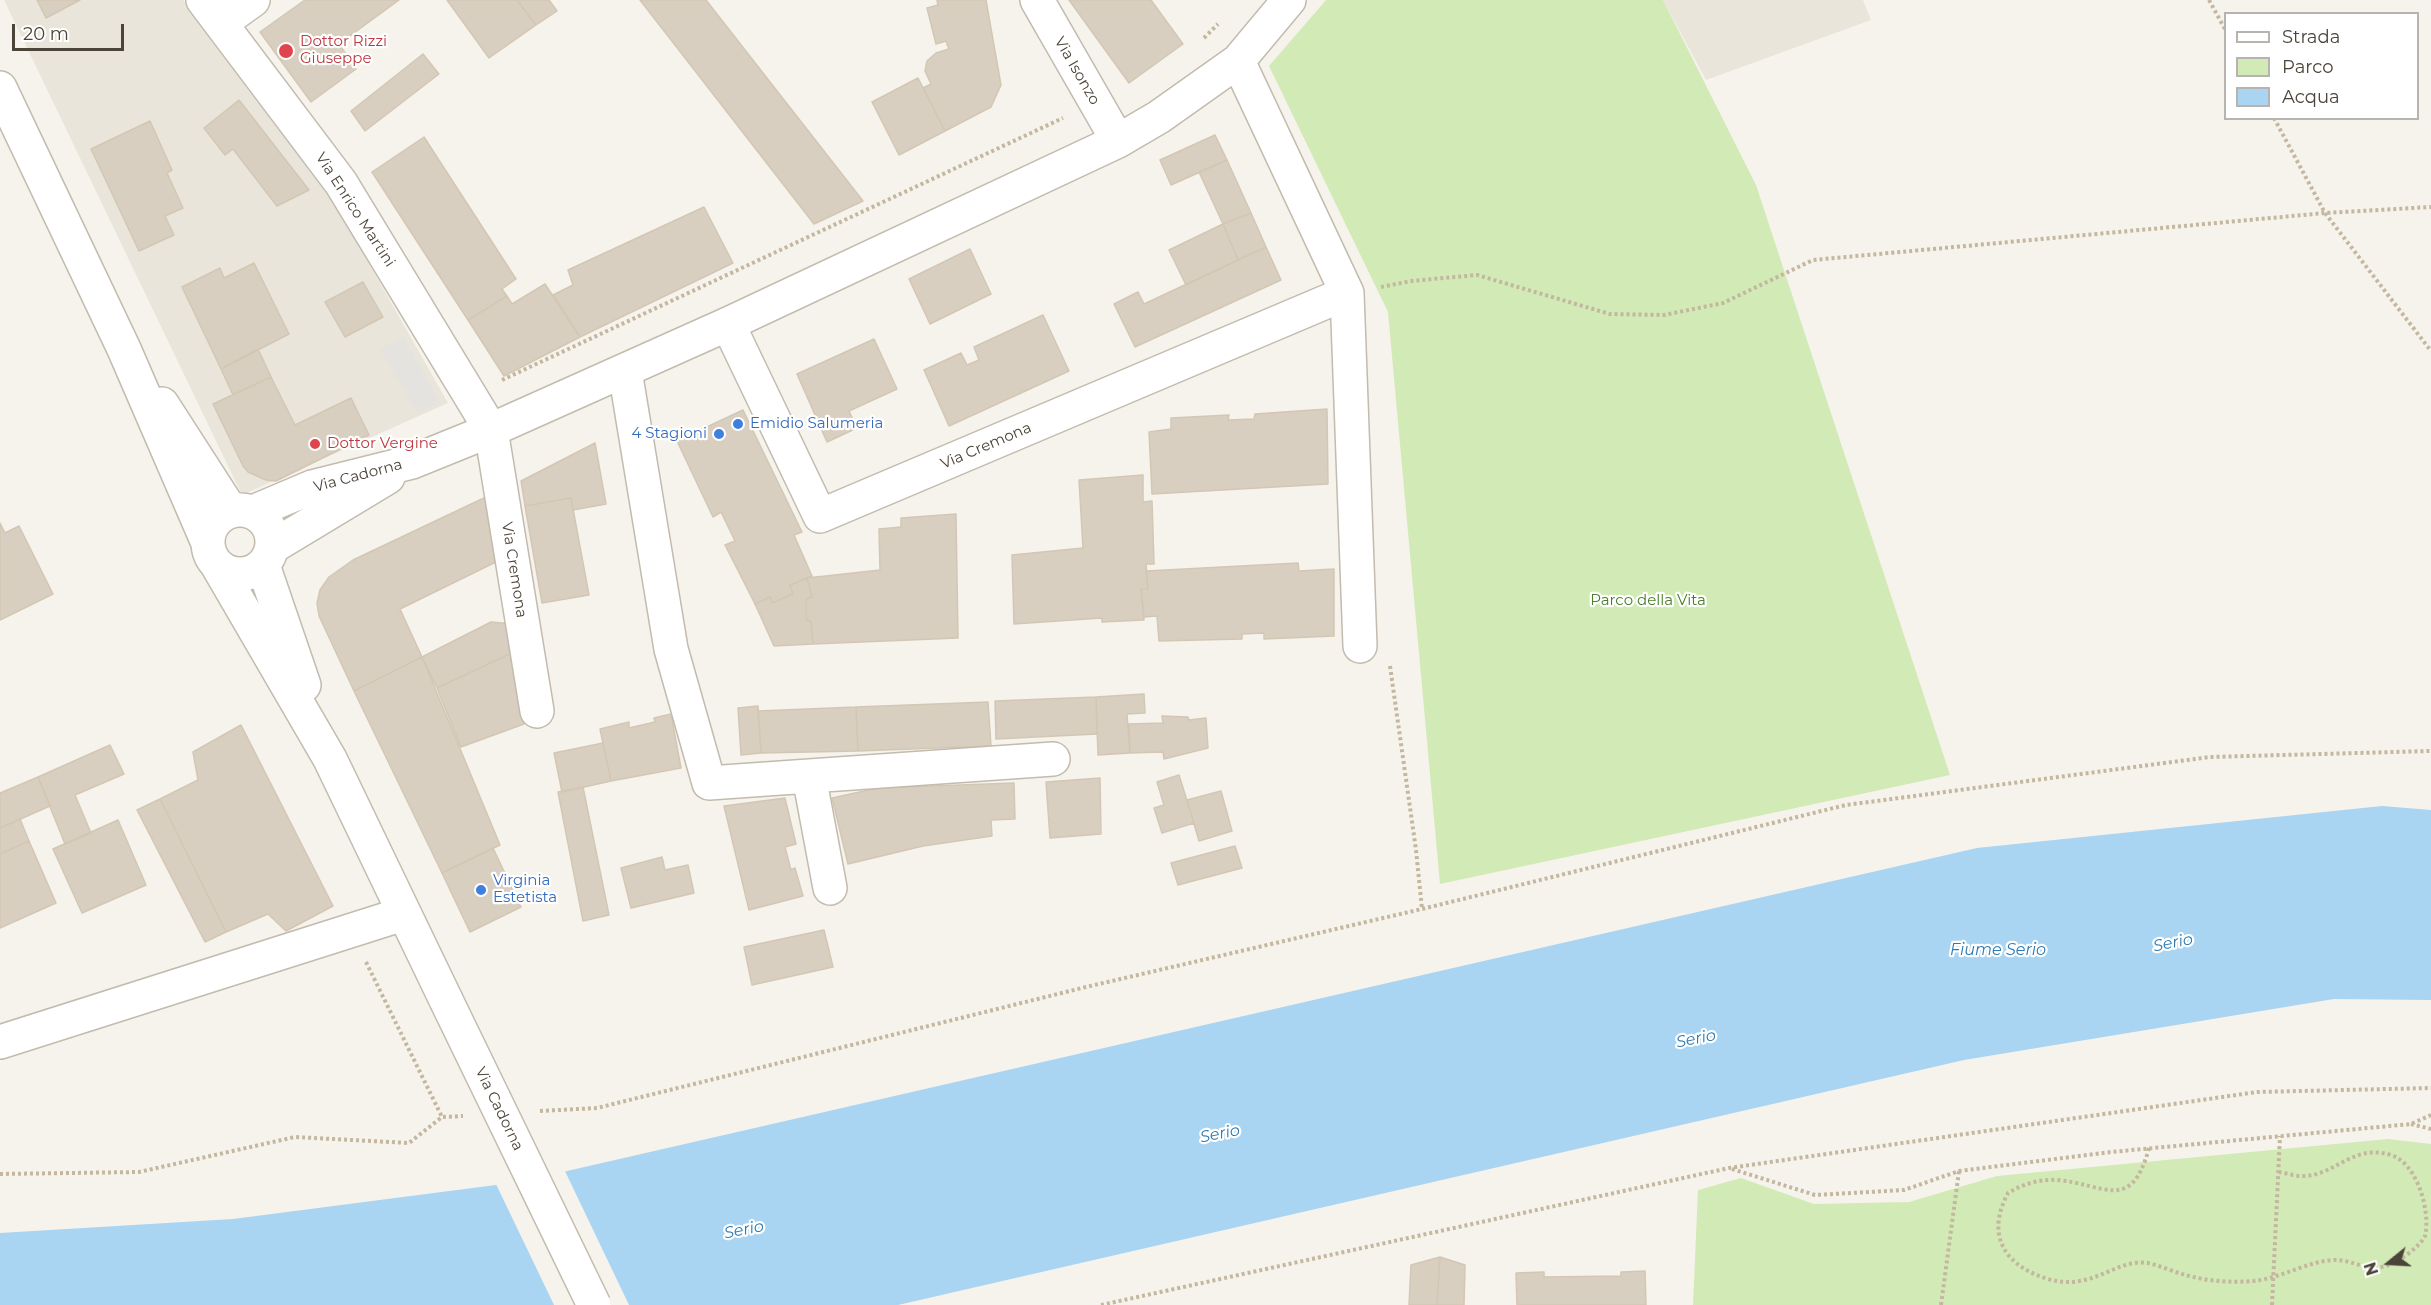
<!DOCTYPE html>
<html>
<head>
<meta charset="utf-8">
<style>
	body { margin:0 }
	#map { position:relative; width:2431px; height:1305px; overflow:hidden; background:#f6f3ec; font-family:Montserrat,sans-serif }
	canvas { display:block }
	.legend { position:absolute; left:2224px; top:12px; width:195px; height:108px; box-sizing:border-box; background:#fff; border:2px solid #b7b4b0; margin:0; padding:8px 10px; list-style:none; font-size:18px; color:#4b4439 }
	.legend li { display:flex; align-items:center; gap:12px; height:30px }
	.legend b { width:30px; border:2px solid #b7b4b0 }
	.north { position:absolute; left:2359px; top:1233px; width:60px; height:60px; -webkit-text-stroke:4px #fff; paint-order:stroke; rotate:252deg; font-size:16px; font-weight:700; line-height:24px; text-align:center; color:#4b4439 }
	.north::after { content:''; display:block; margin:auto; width:21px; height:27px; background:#4b4439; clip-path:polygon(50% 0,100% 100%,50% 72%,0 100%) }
	.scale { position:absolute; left:12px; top:24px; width:112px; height:27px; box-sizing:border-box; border:3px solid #4b4439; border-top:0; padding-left:8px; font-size:18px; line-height:21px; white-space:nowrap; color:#4b4439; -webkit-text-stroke:4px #fff; paint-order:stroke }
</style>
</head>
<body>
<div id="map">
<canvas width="2431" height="1305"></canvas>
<ul class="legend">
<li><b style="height:8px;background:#fff"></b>Strada</li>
<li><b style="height:16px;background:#d2eab5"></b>Parco</li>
<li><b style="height:16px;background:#a9d4f2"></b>Acqua</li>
</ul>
<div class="north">N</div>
<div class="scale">20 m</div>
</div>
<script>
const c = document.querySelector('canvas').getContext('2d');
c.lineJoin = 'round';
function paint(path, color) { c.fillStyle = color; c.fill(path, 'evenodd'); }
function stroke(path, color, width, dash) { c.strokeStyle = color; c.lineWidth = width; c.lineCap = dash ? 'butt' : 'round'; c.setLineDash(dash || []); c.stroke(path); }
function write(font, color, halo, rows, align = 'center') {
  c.font = font + ' Montserrat,sans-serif'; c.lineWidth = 4.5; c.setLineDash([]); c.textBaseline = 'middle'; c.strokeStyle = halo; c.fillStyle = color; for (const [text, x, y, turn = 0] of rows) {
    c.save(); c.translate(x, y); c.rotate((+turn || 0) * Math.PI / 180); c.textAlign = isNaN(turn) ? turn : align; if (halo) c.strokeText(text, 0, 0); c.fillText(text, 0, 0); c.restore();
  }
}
paint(new Path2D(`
	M4,0H183L321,179L448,403L242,495Z
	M1663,0H1863L1871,20L1706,80Z`), '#eae5da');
paint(new Path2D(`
	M1326,0H1663L1756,185L1950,775L1440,884L1388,312L1269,66Z
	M2388,1139L2431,1144V1305H1693L1698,1190L1741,1178L1814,1204L1909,1202L1997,1176Z`), '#d2eab5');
paint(new Path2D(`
	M404,337L440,403L417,413L380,349Z`), '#e5e3e0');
paint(new Path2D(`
	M2382,806L2431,810V1000L2334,999L1964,1060L898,1305H0V1233L233,1219L519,1182L1977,848Z`), '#a9d4f2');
paint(new Path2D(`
	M564,1169L629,1305H554L495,1182Z`), '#f6f3ec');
const building = new Path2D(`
	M37,0H80L46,18Z
	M305,0H399L339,44L356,69L311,102L260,32Z
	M447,0H517L536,25L489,58Z
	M517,0H549L557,11L536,25Z
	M640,0H706L863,201L814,224Z
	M937,0H986L1001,85L991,107L945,131L923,88L931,84L925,71L927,61L936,53L949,49L946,41L936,44L927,8L938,5Z
	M1069,0H1151L1183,44L1129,83Z
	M423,54L439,74L365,131L351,111Z
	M918,78L945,131L899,155L872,102Z
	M239,100L309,190L277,206L233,149L225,155L204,128Z
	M150,121L172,170L167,173L183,208L165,216L174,235L139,251L91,149Z
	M1215,135L1227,160L1171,185L1160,160Z
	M424,137L516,279L502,289L507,296L468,320L372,172Z
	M1227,160L1251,213L1223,224L1199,172Z
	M704,207L733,263L580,337L553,295L573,285L568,270Z
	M1251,213L1266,247L1238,260L1223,224Z
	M1223,224L1238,260L1186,285L1169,250Z
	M1266,247L1281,280L1135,347L1114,304L1138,292L1144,304Z
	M970,249L991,294L930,324L909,279Z
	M254,263L289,334L221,369L182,287L220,268L224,278Z
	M363,282L383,317L345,337L325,302Z
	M545,284L580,337L504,376L468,320L507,296L512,304Z
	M1043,315L1069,371L949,426L924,370L961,353L967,365L979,360L974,347Z
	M874,339L897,389L849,411L857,428L827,442L797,374Z
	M258,349L271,377L233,395L221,369Z
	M271,377L295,425L351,398L369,435L276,481L266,480L248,472L243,466L213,404Z
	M1327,409L1328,484L1152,494L1149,432L1171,429V418L1229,415L1228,420L1254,419L1255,414Z
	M743,410L802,532L794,535L812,576L790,585L793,594L772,603L770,597L755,604L725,545L735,541L721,512L713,517L677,441Z
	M595,443L606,504L573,510L571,498L525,506L521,481Z
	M1143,475V502L1152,501L1154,564H1146L1148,589H1141L1144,620L1102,622V618L1014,624L1012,555L1083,548L1079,480Z
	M486,497L502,559L400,609L422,657L354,691L319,616L317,603L320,590L329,577L353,560Z
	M571,498L589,595L542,603L525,506Z
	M956,514L958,638L813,644L811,622L806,619V599L812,597L807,578L880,570L879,529L901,527V518Z
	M0,523L5,533L19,526L53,594L0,620Z
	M1298,563L1299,571L1334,569V636L1264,639V633L1242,634V639L1159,641L1157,616L1144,617L1141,589H1148L1146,571Z
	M807,578L812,597L806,599V619L811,622L813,644L774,646L755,604L770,597L772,603L793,594L790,585Z
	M491,622L514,624L516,651L437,688L422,657Z
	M516,651L524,724L461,747L437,688Z
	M422,657L500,845L442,873L354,691Z
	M1144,694L1145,713L1127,714L1130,753L1098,755L1096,697Z
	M1096,697L1097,734L996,739L995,701Z
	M988,702L991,746L858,751L856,707Z
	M758,706L761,753L741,755L738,708Z
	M856,707L858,751L761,753L758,711Z
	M671,714L681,768L611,781L600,729L629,722V728L655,722L654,718Z
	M1162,716L1188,717L1189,720L1206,718L1208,748L1164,759L1163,752L1130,753L1129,724L1163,723Z
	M241,725L333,906L286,931L268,914L226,932L160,799L198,780L193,752Z
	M603,743L611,781L562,792L554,753Z
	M110,745L124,774L75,795L91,833L65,844L38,777Z
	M1179,775L1194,823L1162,833L1154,808L1164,805L1157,782Z
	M38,777L50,806L0,828V793Z
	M1100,778L1101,834L1050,838L1046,782Z
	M1014,783L1015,819L991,820L992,836L923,846L848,864L832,798L878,788Z
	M583,787L609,915L583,921L558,792Z
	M1221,791L1232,831L1199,841L1187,800Z
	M785,798L796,844L785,847L791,870L795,868L803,896L749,910L724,806Z
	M160,799L226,932L205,942L137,810Z
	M20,819L29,841L0,854V828Z
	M118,820L146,885L82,913L53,849Z
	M29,841L56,903L0,928V854Z
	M1235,846L1242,868L1178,885L1171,863Z
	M493,848L521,907L470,932L442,873Z
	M662,857L665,870L688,865L694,893L631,908L621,868Z
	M824,930L833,967L752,985L744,947Z
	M1440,1257L1465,1265L1464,1305H1437Z
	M1440,1257L1437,1305H1409L1411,1265Z
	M1645,1271L1646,1305H1517L1516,1273L1544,1272V1277L1621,1276V1272Z`);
paint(building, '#d8cfc1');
stroke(building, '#d3c7b4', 1.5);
const minor = new Path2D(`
	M203,0L341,183L491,430L537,711
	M1037,0L1118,141
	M221,23L253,0
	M1238,61L1347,293L1360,646
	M0,88L124,349L208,543
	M728,324L820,516L1347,293
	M625,371L671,649L709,783L1053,759
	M162,404L231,511
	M208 542a32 32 0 1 1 64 0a32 32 0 1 1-64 0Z
	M253,512L312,487L412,462L491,430L728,324L1118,141L1159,117L1238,61L1289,0
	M272,547L388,477
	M216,563L330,759L446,1000
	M263,565L304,685
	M809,776L830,888
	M0,1042L403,914`);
stroke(minor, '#c2bbae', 36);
stroke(new Path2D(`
	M2209,0L2226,31
	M1204,38L1218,24
	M2274,118L2325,213L2431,351
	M1381,287L1411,281L1477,275L1610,314L1664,315L1723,303L1813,260L2325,213L2431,207
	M502,380L1063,118
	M1390,666L1416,850L1422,909
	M366,962L442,1117
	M540,1111L597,1108L1086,987L1422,909L1846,805L2210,757L2431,751
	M2411,1124L2431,1129
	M2149,1148C2131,1214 2105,1184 2057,1180C2039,1179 2023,1184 2008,1193C1997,1214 1993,1236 2009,1256C2020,1268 2032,1274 2048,1279C2093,1292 2115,1258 2148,1263C2159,1265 2171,1271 2182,1274C2205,1281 2230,1283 2254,1281C2281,1278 2306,1262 2333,1260C2352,1259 2366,1272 2386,1266C2398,1262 2419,1248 2425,1236C2431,1211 2417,1163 2391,1155C2352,1143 2335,1177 2301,1176C2294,1176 2286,1173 2279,1172
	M1732,1169L1815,1195L1904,1190L1959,1171L2111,1152L2411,1124L2431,1115
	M0,1174L139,1172L295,1137L409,1143L442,1117L463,1116
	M1101,1305L1729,1168L2257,1092L2431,1088
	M1941,1305L1959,1171
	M2272,1305L2280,1136`), '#c4b79f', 4, [3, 3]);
stroke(minor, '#fff', 33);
const minorBridge = new Path2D(`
	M446,1000L594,1305`);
stroke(minorBridge, '#c2bbae', 36, []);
stroke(minorBridge, '#fff', 33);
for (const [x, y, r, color] of [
	[286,51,8,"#e0444e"],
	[738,424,6,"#3f7fe0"],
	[719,434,6,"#3f7fe0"],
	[315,444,6,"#e0444e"],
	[481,890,6,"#3f7fe0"]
]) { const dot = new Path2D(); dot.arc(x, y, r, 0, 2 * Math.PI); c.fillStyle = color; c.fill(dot); stroke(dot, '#fff', 2); }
write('15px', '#be3a42', '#fff', [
	["Dottor Rizzi",300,42],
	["Giuseppe",300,59],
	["Dottor Vergine",327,444]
], 'left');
write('15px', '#4b4439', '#fff', [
	["Via Isonzo",1077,71,60],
	["Via Enrico Martini",355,210,57],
	["Via Cremona",986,446,-23],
	["Via Cadorna",358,476,-15],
	["Via Cremona",514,570,81],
	["Via Cadorna",499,1109,64]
]);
write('15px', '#366cbe', '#fff', [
	["Emidio Salumeria",750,424],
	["4 Stagioni",707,434,"right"],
	["Virginia",493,881],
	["Estetista",493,898]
], 'left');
write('15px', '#4a7f2a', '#fff', [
	["Parco della Vita",1648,601]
]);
write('italic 16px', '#2e7ab2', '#fff', [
	["Serio",2173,943,-11],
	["Fiume Serio",1998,950],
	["Serio",1696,1039,-11],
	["Serio",1220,1134,-11],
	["Serio",744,1230,-11]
]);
</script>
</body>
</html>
